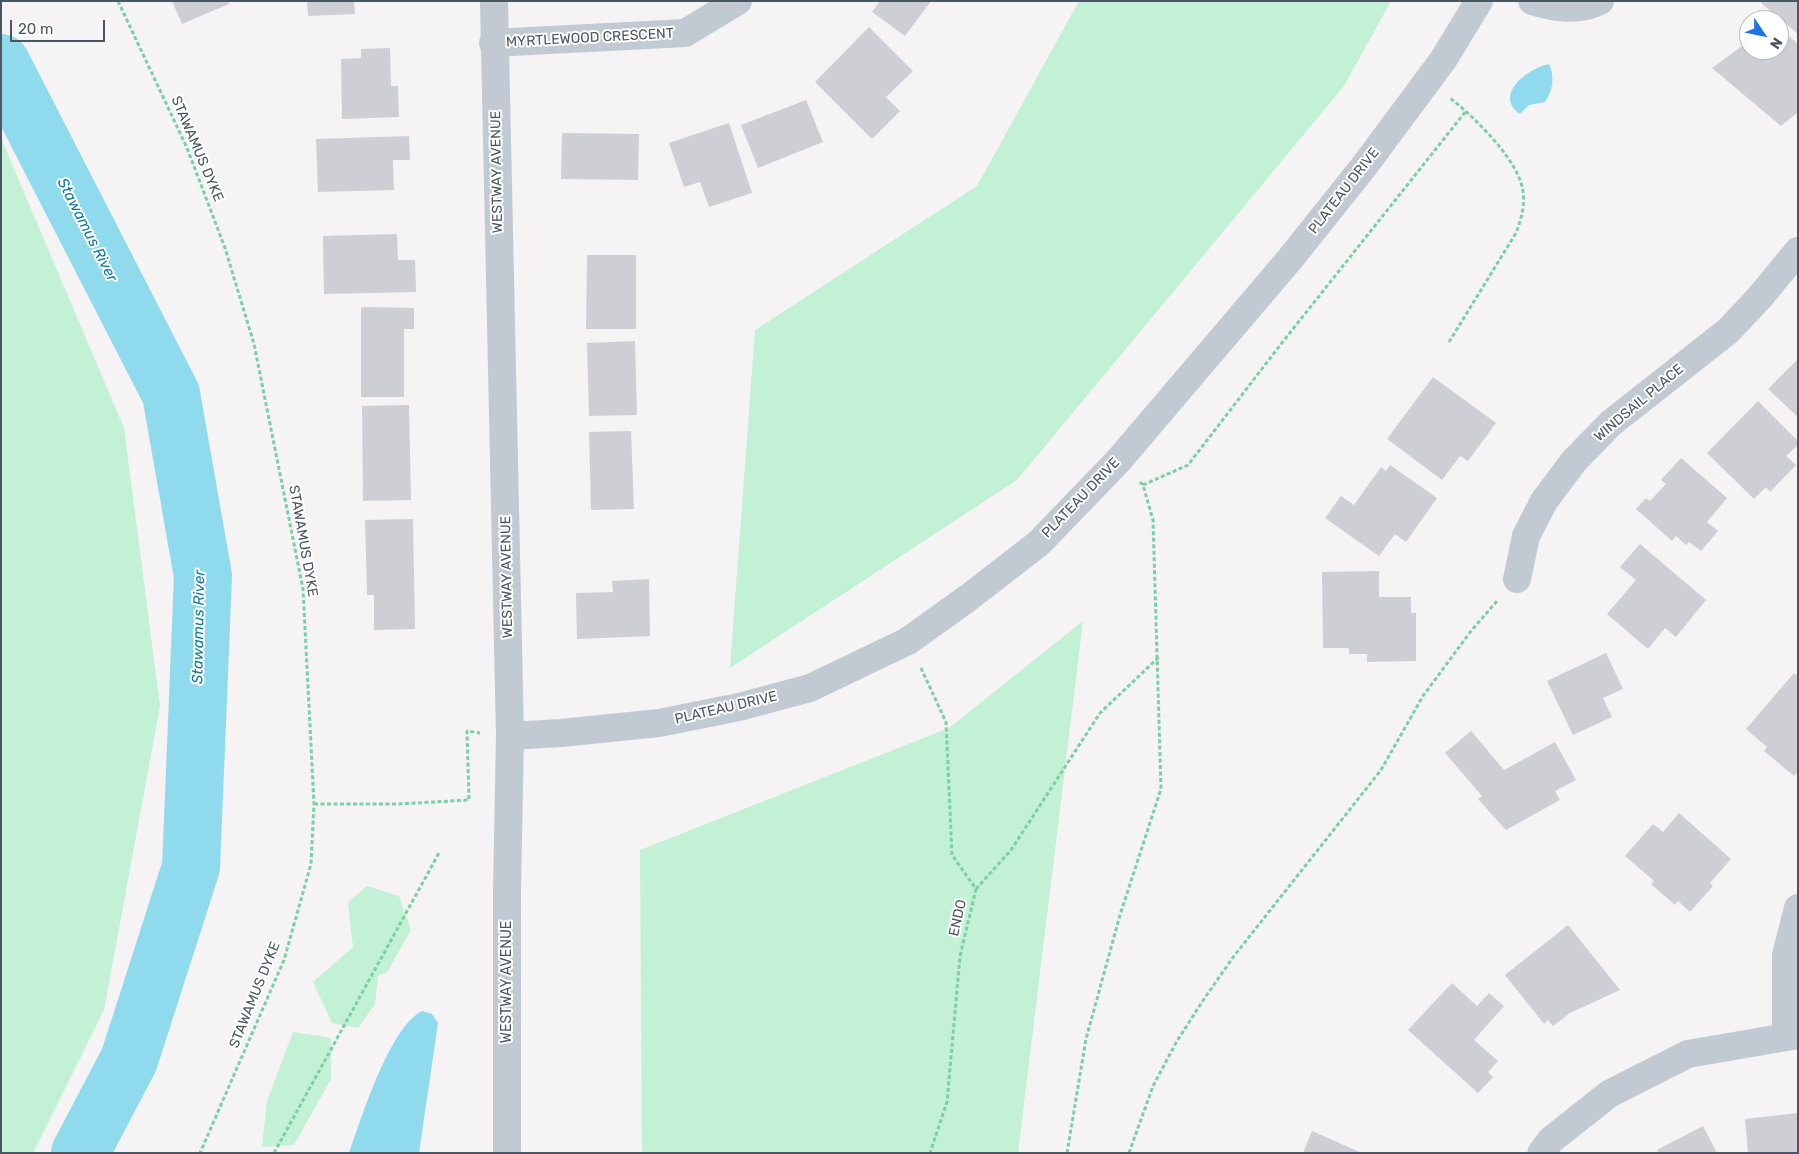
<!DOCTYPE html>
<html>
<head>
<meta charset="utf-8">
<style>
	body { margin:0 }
	#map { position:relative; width:1799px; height:1154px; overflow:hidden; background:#f5f3f3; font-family:Rubik,sans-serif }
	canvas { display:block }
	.frame { position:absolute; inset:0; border:2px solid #4a5661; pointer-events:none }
	.north { position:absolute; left:1739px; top:10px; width:50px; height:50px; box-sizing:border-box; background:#fff; border:1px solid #b7bbc0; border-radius:50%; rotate:124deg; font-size:14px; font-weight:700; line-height:20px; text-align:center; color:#4a5661 }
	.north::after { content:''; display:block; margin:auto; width:18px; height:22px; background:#1a73e8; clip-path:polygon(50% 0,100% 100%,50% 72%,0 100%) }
	.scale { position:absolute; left:10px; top:20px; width:95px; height:22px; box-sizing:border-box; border:2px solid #4a5661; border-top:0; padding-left:6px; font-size:15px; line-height:18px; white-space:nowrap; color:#4a5661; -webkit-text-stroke:4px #fff; paint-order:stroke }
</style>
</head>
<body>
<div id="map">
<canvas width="1799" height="1154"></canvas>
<div class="frame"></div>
<div class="north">N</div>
<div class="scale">20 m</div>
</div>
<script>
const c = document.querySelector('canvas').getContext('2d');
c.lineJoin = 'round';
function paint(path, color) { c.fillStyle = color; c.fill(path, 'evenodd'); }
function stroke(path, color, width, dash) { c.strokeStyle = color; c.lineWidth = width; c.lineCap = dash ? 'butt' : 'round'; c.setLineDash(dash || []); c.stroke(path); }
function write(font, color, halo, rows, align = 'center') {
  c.font = font + ' Rubik,sans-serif'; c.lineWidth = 4; c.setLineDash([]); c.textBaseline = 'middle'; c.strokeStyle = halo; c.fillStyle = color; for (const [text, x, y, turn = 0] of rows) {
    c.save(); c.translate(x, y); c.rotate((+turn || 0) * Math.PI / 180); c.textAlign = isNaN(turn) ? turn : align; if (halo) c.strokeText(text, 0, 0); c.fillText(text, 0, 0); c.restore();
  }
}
paint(new Path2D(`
	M1079,1H1391L1344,86L1017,480L730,668L755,330L977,186Z
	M1,138L124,428L160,706L104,1010L33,1153H1Z
	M1083,621L1018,1153H642L640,850L949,728Z
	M367,886L399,896L411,930L387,972L378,976L375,1004L358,1028L332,1023L313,982L353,947L348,902Z
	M293,1032L331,1038V1079L294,1145L262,1147L267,1101Z`), '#c3f1d5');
paint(new Path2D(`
	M1549,64C1555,76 1553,91 1545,102L1529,105L1520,114C1493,95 1528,68 1549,64Z
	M422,1011L432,1014L438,1023L419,1153H349C362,1117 389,1028 422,1011Z`), '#90daee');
stroke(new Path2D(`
	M1,63L171,394L203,576L191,867L129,1060L80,1153`), '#90daee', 58);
paint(new Path2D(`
	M172,1H228L229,4L182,24Z
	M307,1H354L355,14L308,16Z
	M880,1H931L905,36L872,12Z
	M1762,1H1798V34L1761,3Z
	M869,27L913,71L886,97L900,111L872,139L815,82Z
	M1779,28L1798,44V112L1781,126L1712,68L1749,41V50H1779Z
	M390,48L391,86H398L399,117L342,119L341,59L361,58V49Z
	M806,100L823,142L758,168L741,125Z
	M729,123L752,193L709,207L700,182L684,187L669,143Z
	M562,133L639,134L638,180L561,179Z
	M409,136L410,160H393L394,190L318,192L316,139Z
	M397,234L398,260H415L416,292L324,294L323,236Z
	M587,255H636V329H586Z
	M361,307L414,308V329H404V397H361Z
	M635,341L637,415L589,416L587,343Z
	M1798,359V417L1768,389Z
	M1433,377L1496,423L1468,461L1460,456L1442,480L1387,439Z
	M1758,401L1798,441V445L1786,456L1796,465L1770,492L1766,487L1754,499L1707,453Z
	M409,405L411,500L363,501L362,406Z
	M631,431L634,509L591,510L589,432Z
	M1681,458L1727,498L1707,522L1718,531L1701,551L1689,542L1686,545L1676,536L1672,541L1636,509L1646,498L1650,501L1666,484L1661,480Z
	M1390,465L1437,498L1406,542L1395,534L1379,556L1325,518L1341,496L1354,505L1381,467L1386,471Z
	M413,519L415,629L374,630V595H367L365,520Z
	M1640,544L1706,600L1676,637L1665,628L1648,649L1607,614L1636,580L1620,567Z
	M1379,571V597H1411V613H1416V661L1367,662V654H1349V648H1323L1322,572Z
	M649,579L650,636L577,639L576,593L613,592L612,581Z
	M1606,653L1623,689L1603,698L1612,717L1573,735L1547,681Z
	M1794,673L1798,676V771L1794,776L1764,751L1767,747L1746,729Z
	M1471,731L1504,770L1555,742L1576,780L1555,791L1560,800L1506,830L1478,799L1482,796L1445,753Z
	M1679,813L1731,859L1710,883L1713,886L1690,912L1678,901L1675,905L1651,884L1654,881L1625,856L1653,824L1663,832Z
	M1568,925L1620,990L1570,1013L1553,1026L1548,1020L1544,1024L1505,975Z
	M1452,983L1477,1006L1489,993L1504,1006L1474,1040L1498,1061L1488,1072L1493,1077L1478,1093L1408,1030Z
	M1798,1113V1153H1748L1745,1119Z
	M1703,1126L1717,1153H1659L1657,1150Z
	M1312,1131L1362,1153H1303Z`), '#cdcfd5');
stroke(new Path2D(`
	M118,1L187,148L225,248L254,344L303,589L314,804L311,864L284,960L200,1153
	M1449,342L1516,233C1521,220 1525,206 1523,192C1520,161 1473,116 1450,98
	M1143,485L1188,465L1281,344L1466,111
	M921,668L946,722L952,855L976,889L960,956L947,1102L930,1153
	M314,804H398L469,800L467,731L480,733
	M976,889L1011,850L1100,713L1159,657
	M274,1153L439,853
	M1067,1153L1086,1039L1120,915L1161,789L1153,520L1143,485L1140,482
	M1129,1153L1153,1086L1177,1041L1204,999L1234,956L1381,770L1423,696L1471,631L1497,601`), '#7ad0a6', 3, [4, 2.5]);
stroke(new Path2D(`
	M1532,1C1555,8 1578,12 1600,1
	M493,43L685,33L738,1
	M1517,579L1526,536L1544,501L1574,461L1611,423L1728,331L1760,297L1798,251
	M510,736L561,733L659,723L739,707L810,688L908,641L968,598L1039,543L1119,460L1290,259L1365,165L1443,60L1479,1
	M1786,1036V955L1798,908
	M1541,1153L1551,1140L1609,1094L1688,1054L1798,1035`), '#c1cad2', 28);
stroke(new Path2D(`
	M494,1L510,736L507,891V1153`), '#c1cad2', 28);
write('14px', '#4a5661', '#fff', [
	["MYRTLEWOOD CRESCENT",590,38,-3],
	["STAWAMUS DYKE",197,149,67],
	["WESTWAY AVENUE",497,172,-91],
	["PLATEAU DRIVE",1344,191,-52],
	["WINDSAIL PLACE",1639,403,-40],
	["PLATEAU DRIVE",1081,498,-46],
	["STAWAMUS DYKE",303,541,80],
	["WESTWAY AVENUE",507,577,-91],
	["PLATEAU DRIVE",726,708,-13],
	["ENDO",958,918,-77],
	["WESTWAY AVENUE",507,982,-90],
	["STAWAMUS DYKE",255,995,-68]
]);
write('italic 15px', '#0c7c9b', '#fff', [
	["Stawamus River",87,230,63],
	["Stawamus River",199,627,-89]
]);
</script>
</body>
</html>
